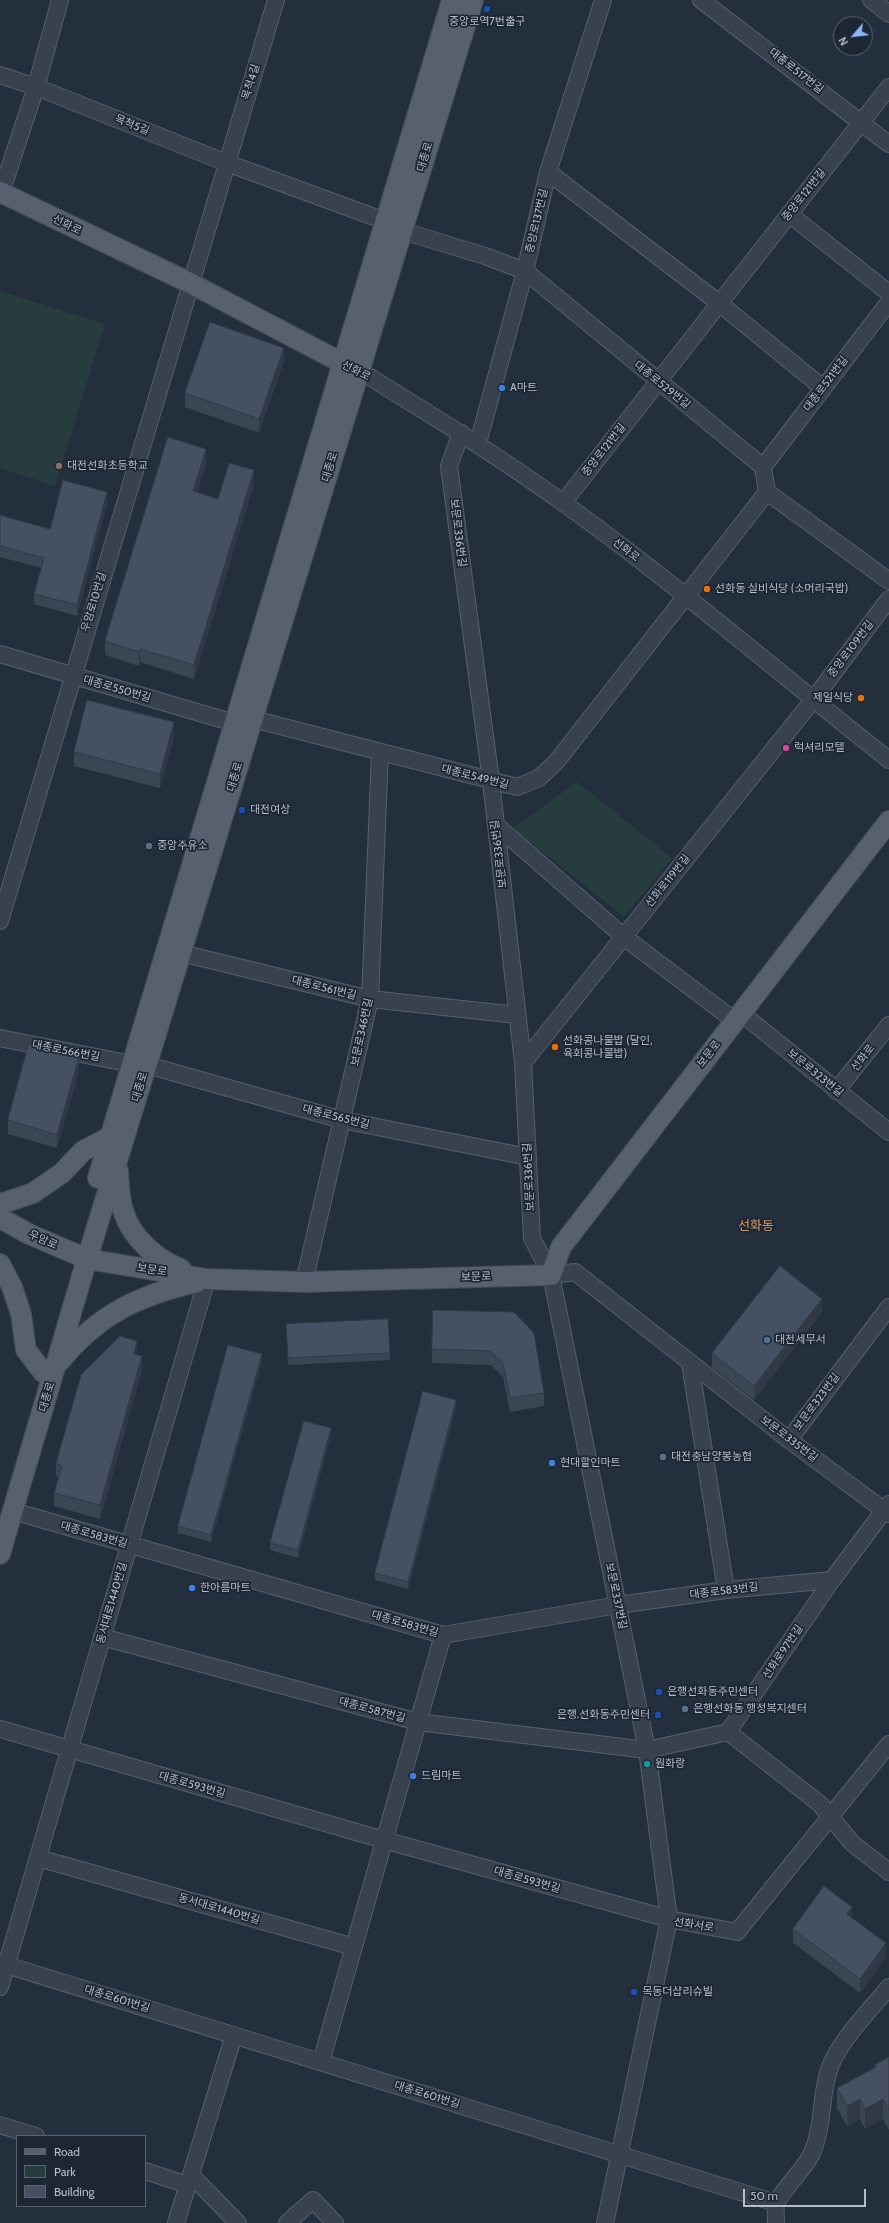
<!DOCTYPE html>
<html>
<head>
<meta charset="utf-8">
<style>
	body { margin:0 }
	#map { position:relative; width:889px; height:2223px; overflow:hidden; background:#242f3e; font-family:Cabin,sans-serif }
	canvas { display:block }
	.legend { position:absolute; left:16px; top:2135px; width:130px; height:72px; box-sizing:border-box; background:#1d2633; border:1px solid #59626f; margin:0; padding:5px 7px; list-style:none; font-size:12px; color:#b4bcc9 }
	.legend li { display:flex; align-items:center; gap:8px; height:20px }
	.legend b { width:20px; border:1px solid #59626f }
	.north { position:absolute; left:833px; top:16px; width:40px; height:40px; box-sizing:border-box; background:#1d2633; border:1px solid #59626f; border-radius:50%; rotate:242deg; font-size:11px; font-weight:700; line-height:16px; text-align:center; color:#b4bcc9 }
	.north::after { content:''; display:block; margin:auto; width:14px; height:18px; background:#8ab4f8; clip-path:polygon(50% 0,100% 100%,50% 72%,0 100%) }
	.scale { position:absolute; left:743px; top:2189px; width:123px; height:18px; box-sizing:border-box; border:2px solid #b4bcc9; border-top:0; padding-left:5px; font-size:12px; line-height:14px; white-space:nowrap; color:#b4bcc9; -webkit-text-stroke:3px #1d2633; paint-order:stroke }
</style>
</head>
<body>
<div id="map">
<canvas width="889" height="2223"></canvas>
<ul class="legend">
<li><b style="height:5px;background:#56606e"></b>Road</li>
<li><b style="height:11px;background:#263c3f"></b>Park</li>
<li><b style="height:11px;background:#455162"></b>Building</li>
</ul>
<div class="north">N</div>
<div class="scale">50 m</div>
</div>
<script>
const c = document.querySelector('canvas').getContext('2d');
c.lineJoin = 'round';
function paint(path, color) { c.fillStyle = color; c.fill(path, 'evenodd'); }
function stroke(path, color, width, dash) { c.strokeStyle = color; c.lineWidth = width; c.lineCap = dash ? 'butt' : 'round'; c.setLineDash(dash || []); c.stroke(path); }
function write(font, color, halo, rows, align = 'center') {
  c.font = font + ' Cabin,"Noto Sans KR",sans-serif'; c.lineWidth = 3.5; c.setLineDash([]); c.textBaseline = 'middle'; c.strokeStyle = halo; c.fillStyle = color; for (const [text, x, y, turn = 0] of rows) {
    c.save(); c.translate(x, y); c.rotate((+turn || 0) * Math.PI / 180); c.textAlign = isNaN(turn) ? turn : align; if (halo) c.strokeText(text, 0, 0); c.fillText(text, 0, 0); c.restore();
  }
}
paint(new Path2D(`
	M0,291L105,324L55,486L0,468Z
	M577,782L672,858L624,917L513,828Z`), '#263c3f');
const minor = new Path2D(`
	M701,0L889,144
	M871,0L889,14
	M0,75L36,87L227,163L385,221
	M548,172L719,303L823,388
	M1,193L36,87L60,0
	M789,214L889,293
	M403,231L485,256L525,271L763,467L767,492L889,581
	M360,371C428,413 497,455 562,502C675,583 780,674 889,760
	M461,433L449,466L491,781L523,1063L532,1238L551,1275L647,1750L669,1919L605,2223
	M478,443L525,271L548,172L603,0
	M763,467L889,302
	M563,503L889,87
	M0,654L234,723
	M253,719L517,787L539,778L557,761L767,492
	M496,825L624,937L735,1021
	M0,921L276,0
	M181,953L370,999L517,1015
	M741,1013L889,1132
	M0,1038L132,1064
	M523,1063L813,700L889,599
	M147,1065L342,1120L528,1157
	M836,1091L889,1025
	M551,1275L575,1272L789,1440L889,1514
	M304,1282L370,999L380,752
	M690,1363L726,1590
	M789,1440L889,1307
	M13,1511L443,1635L618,1605L726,1590L832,1580
	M102,1637L418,1722L647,1750L728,1732
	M0,1729L384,1840L669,1919L737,1932L889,1744
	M728,1732L832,1580L889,1504
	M728,1732L820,1804L852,1843L889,1872
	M38,1858L354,1947
	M0,1963L776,2203
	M0,1987L207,1279
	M321,2062L443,1635
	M0,2125L36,2136
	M145,2171L188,2185
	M191,2175L238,2223
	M176,2223L234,2035
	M287,2223L313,2200L335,2223
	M776,2223C776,2217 775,2210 776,2205C778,2195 805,2168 811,2155C825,2126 819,2092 832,2062C844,2036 871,2009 889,1987`);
const major = new Path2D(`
	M0,192L190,283L352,368
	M118,1171C119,1185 119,1200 124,1213C132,1238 157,1260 181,1269
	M98,1178L452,0
	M0,1204L33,1193L62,1173L83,1151L110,1137
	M0,1218L29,1234L87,1259L207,1279L304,1282L551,1275L561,1247L889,821
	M0,1264L12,1287L21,1314L26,1350L43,1372
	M60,1361C99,1314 139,1295 197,1282
	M0,1554L87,1259L473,0`);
stroke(minor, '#565f6c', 18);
stroke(major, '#414a57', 22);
stroke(minor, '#38414e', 16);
stroke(major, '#56606e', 20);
paint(new Path2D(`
	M284,361L259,433L185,407V393Z
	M206,463L197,492L218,499L254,484L194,679L140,662L139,666L105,655V641Z
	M107,503L77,616L34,604V594L41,568L0,557V515L50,529Z
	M174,736L160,788L74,766V752Z
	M79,1071L57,1148L8,1134V1120Z
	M514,1312L544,1393V1406L510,1412L503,1377L491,1365L432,1363V1349Z
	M822,1312L754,1400L712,1367V1353Z
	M286,1324L390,1353V1360L288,1365Z
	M137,1355L142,1370L100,1519L54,1506V1493L58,1478L56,1476V1463Z
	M262,1361L211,1542L178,1533V1526Z
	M456,1407L408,1589L375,1580V1573Z
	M331,1435L298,1558L270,1550V1543Z
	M852,1918L886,1957L860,1993L793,1943V1929Z
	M889,2057V2130L883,2119L865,2129L860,2119L847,2126L837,2108V2088L875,2068V2065Z`), '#3b4654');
paint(new Path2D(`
	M284,348V361L259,433V419Z
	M206,449V463L193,505V491Z
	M254,470V484L194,679V665Z
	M107,492V503L77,616V605Z
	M140,649V662L139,666V652Z
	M174,722V736L160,788V774Z
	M79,1057V1071L57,1148V1135Z
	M822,1299V1312L754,1400V1386Z
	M137,1341V1355L134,1354Z
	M262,1354V1361L211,1542V1535Z
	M142,1356V1370L100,1519V1505Z
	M456,1400V1407L408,1589V1582Z
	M331,1428V1435L298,1558V1550Z
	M852,1907V1920L847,1914Z
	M886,1943V1957L860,1993V1979Z
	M860,2099V2119L847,2126V2106Z
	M883,2099V2119L865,2129V2109Z`), '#303945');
const building = new Path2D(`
	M210,322L284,348L259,419L185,393Z
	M168,437L206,449L193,491L218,499L229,463L254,470L194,665L140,649L139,652L105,641Z
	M63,480L107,492L77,605L34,594L44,558L0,546V515L50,529Z
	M87,700L174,722L160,774L74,752Z
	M29,1043L79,1057L57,1135L8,1120Z
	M780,1266L822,1299L754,1386L712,1353Z
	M433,1310L514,1312L534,1333L544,1393L510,1398L503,1363L491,1351L432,1349Z
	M388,1319L390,1353L288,1358L286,1324Z
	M120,1336L137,1341L134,1354L142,1356L100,1505L54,1493L62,1466L56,1463L81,1375Z
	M228,1345L262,1354L211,1535L178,1526Z
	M423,1391L456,1400L408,1582L375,1573Z
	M304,1421L331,1428L298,1550L270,1543Z
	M824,1886L852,1907L847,1914L886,1943L860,1979L793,1929Z
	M889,2057V2110L883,2099L865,2109L860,2099L847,2106L837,2088L876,2067L875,2065Z`);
paint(building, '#455162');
stroke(building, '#303945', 1);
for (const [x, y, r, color] of [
	[487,9,4,"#1a4fb4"],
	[502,388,4,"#3f7fe0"],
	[59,466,4,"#8d6e63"],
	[707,589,4,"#e8710a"],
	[861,698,4,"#e8710a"],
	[786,748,4,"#d1479c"],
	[242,810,4,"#1a4fb4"],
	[149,846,4,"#5c6f8a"],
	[555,1047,4,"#e8710a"],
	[767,1340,4,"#5c6f8a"],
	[663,1457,4,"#5c6f8a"],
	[552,1463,4,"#3f7fe0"],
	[192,1588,4,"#3f7fe0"],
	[659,1692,4,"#1a4fb4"],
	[685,1709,4,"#5c6f8a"],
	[658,1715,4,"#1a4fb4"],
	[647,1764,4,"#0f9aa8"],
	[413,1776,4,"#3f7fe0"],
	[634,1992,4,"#1a4fb4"]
]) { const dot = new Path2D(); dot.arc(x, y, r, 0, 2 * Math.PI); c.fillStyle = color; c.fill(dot); stroke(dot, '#1d2633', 1.5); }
write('11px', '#b4bcc9', '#1d2633', [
	["중앙로역7번출구",487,22,"center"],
	["A마트",510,388],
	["대전선화초등학교",67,466],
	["선화동 실비식당 (소머리국밥)",715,589],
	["제일식당",853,698,"right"],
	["럭셔리모텔",794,748],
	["대전여상",250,810],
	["중앙주유소",157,846],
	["선화콩나물밥 (달인,",563,1041],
	["육회콩나물밥)",563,1054],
	["대전세무서",775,1340],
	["대전충남양봉농협",671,1457],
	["현대할인마트",560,1463],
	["한아름마트",200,1588],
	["은행선화동주민센터",667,1692],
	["은행선화동 행정복지센터",693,1709],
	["은행.선화동주민센터",650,1715,"right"],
	["원화랑",655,1764],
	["드림마트",421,1776],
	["목동더샵리슈빌",642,1992]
], 'left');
write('11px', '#b4bcc9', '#1d2633', [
	["대종로517번길",796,71,38],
	["목척4길",251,82,-73],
	["목척5길",132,125,22],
	["대종로",425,157,-73],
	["중앙로121번길",804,195,-52],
	["중앙로137번길",537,221,-77],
	["선화로",67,225,26],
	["선화로",356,371,26],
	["대종로521번길",826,384,-53],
	["대종로529번길",662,385,39],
	["중앙로121번길",604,450,-52],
	["대종로",330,467,-73],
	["보문로336번길",458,533,83],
	["선화로",626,550,37],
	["우암로10번길",94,602,-73],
	["중앙로109번길",851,649,-53],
	["대종로550번길",117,689,16],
	["대종로",235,777,-73],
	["대종로549번길",475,777,14],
	["보문로336번길",499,854,-97],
	["선화로119번길",668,881,-51],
	["대종로561번길",324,988,14],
	["보문로346번길",362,1032,-78],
	["대종로566번길",66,1051,11],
	["보문로",709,1054,-52],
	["선화로",863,1058,-52],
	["보문로323번길",815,1073,39],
	["대종로",140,1087,-73],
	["대종로565번길",336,1117,14],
	["보문로336번길",529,1177,-93],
	["우암로",43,1240,24],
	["보문로",152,1270,9],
	["보문로",476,1277,-2],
	["대종로",47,1397,-73],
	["보문로323번길",817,1402,-53],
	["보문로335번길",789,1439,37],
	["대종로583번길",94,1535,16],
	["대종로583번길",724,1591,-7],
	["보문로337번길",616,1596,78],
	["동서대로1440번길",112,1603,-74],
	["대종로583번길",405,1624,16],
	["선화로97번길",783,1652,-56],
	["대종로587번길",372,1710,15],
	["대종로593번길",192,1785,16],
	["대종로593번길",527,1880,16],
	["동서대로1440번길",219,1909,16],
	["선화서로",694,1925,9],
	["대종로601번길",117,1999,17],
	["대종로601번길",427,2095,17]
]);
write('13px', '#d59563', '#1d2633', [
	["선화동",756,1226]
]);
</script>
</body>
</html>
